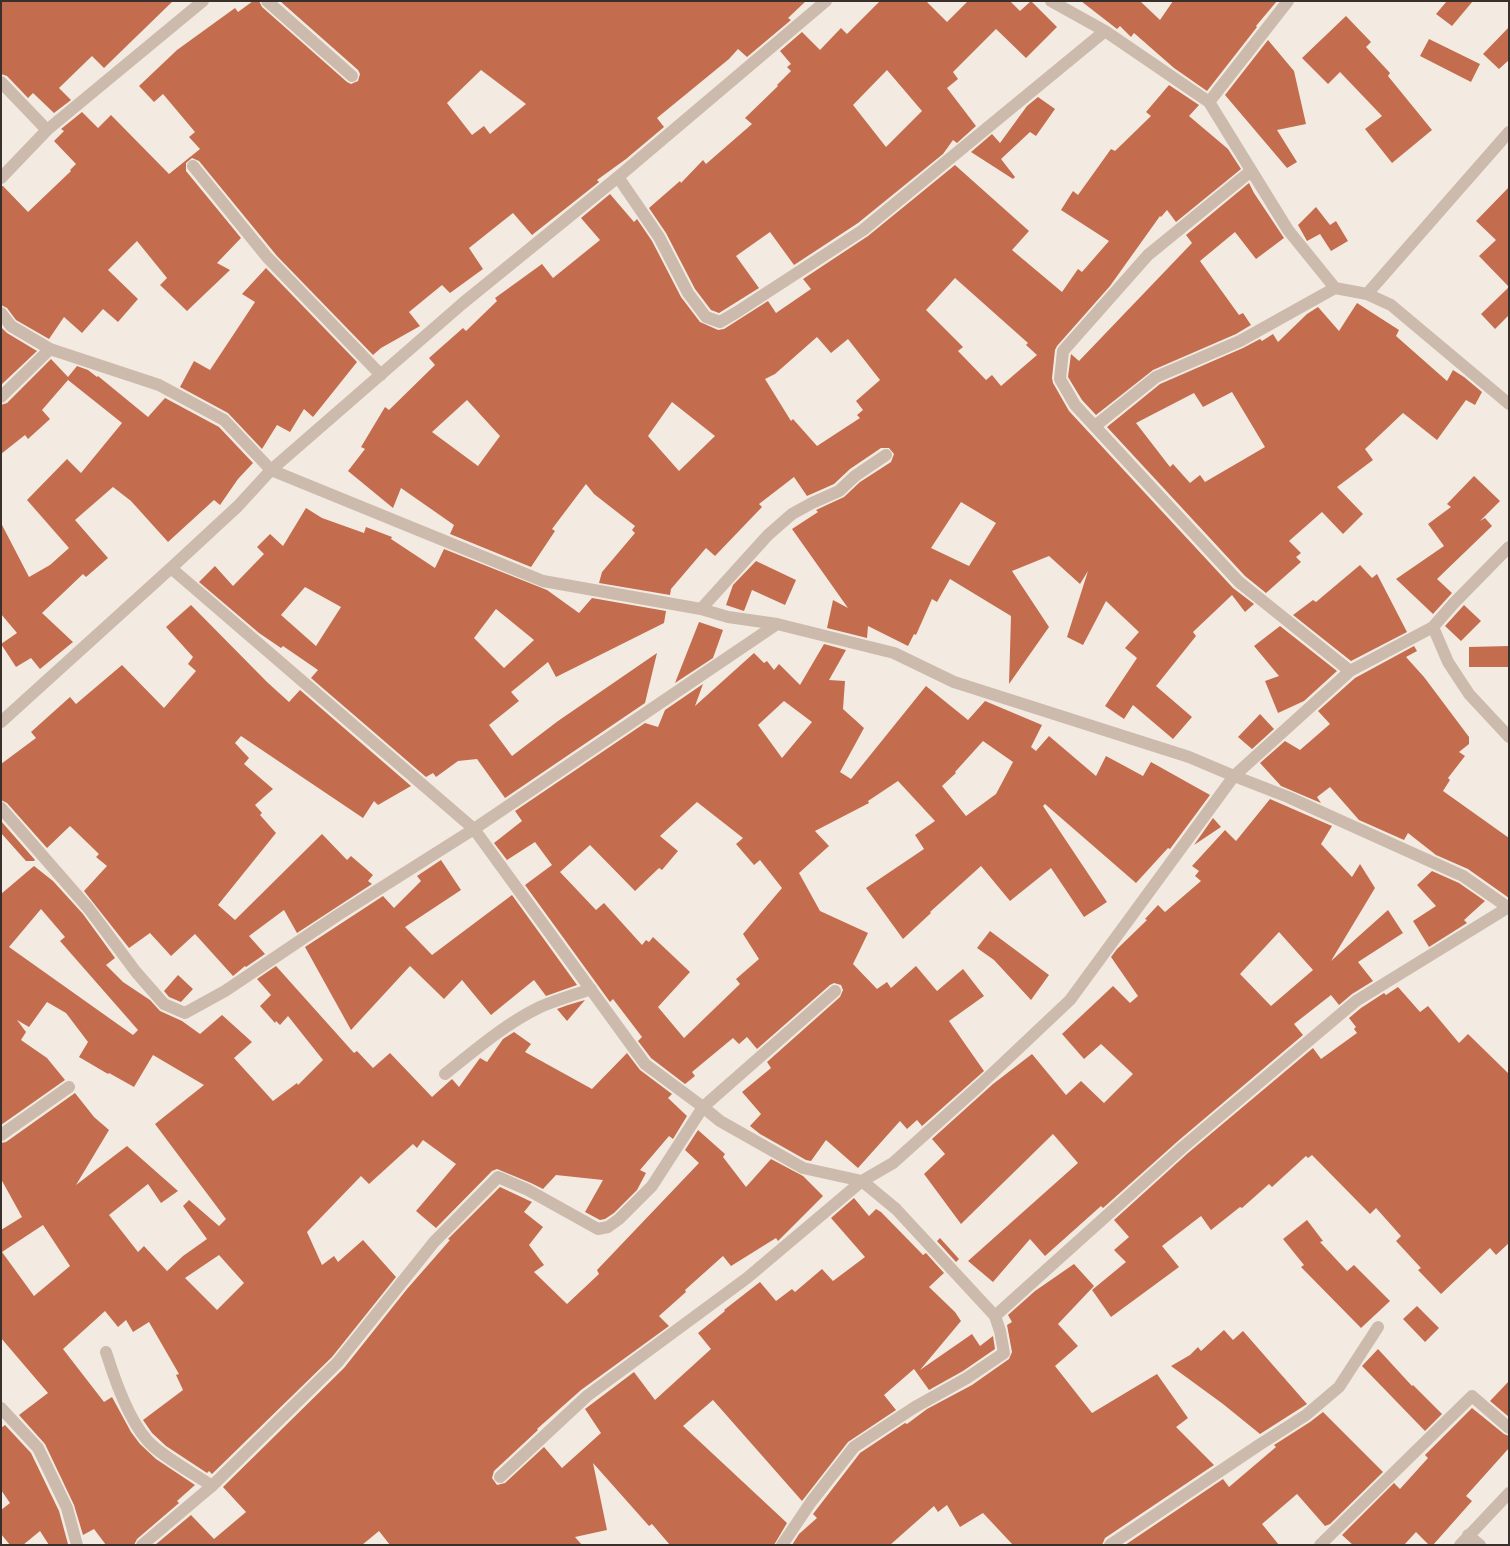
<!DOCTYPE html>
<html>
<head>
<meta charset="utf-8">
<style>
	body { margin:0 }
	#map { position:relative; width:1510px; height:1546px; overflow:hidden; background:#f3ebe1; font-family:"Space Grotesk",sans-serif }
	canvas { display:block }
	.frame { position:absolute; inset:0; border:2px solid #3a302b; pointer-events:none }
</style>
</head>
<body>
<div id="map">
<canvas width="1510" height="1546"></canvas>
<div class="frame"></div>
</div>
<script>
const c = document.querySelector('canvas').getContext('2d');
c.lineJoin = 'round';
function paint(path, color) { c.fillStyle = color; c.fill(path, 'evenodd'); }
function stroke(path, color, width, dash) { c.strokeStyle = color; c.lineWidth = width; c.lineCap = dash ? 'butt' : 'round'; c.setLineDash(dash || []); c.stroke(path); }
paint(new Path2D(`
	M1,1H173L104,68L92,56L59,88L71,100L54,113L33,93L28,98L7,76L1,74Z
	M253,1H259L262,7L347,82L351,84L358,81L360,74L358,70L280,1H806L788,18L791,20L747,57L738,49L729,59L657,118L664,127L626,159L597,180L599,182L532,235L513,213L469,248L483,269L450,293L442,285L409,312L420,326L381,348L373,355L277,256L199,161L192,158L186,163V171L241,238L217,263L230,270L187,311L160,285L167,278L137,241L108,270L138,299L118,322L103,309L82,333L64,317L49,339L16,320L7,308L1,305V186H3L28,212L71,171L70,170L76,164L54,141L64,131L61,129L82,112L98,128L111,115L169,174L200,149L189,137L195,132L163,94L154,102L139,86L177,50L235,8L238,12ZM481,70L526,104L490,134L484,126L472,135L447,103Z
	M880,1H926L947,22L968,1H1010L1020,11L1031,1L1057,27L1026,58L996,29L953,72L958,79L947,88L976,126L957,143L953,140L943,154L858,223L794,265L770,232L736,256L759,288L719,313L711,310L695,289L666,233L649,208L680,181L681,183L703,160L706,164L752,124L745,118L778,86L777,85L791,71L787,67L791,64L780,51L802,32L820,50L841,28L847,34ZM887,70L922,111L886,147L853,105Z
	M1081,1H1140L1160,20L1173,1H1277L1256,26L1257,27L1207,91L1174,68L1134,33L1131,37L1120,26L1117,29Z
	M1447,1H1473L1452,26L1436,14Z
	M1346,16L1371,42L1366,47L1390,73L1388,76L1432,130L1392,163L1365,129L1382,116L1340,72L1328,84L1302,58Z
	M1509,27V60L1499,69L1483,54Z
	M1429,39L1480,64L1471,82L1420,56Z
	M1268,40L1294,71L1306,124L1277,130L1297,162L1287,168L1225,95Z
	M1169,85L1199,105L1189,116L1228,149L1241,169L1176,222L1167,210L1161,217L1160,216L1110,286L1057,346L1055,350L1052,378L1053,383L1069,411L1233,588L1254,604L1245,612L1232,595L1193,632L1196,636L1156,686L1192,717L1173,739L1133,705L1124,719L1105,706L1137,658L1125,648L1139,632L1106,601L1083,645L1067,637L1088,571L1080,584L1049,556L1012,571L1049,627L1009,684L1011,616L950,579L937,602L932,599L916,635L914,634L908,646L868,626L867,638L827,628L833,600L848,608L792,529L818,512L816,510L844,497L860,482L891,462L894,454L889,448H881L850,469L834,484L807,496L794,477L759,504L762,507L715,556L706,548L671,589L670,595L599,583L602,572L635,533L632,530L635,526L594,494L586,484L552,529L555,531L531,567L450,534L454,525L401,488L393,508L348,471L365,449L361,447L385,407L389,410L435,365L429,358L463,328L466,331L497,301L495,298L542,264L553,278L600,240L581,218L610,194L634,222L637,219L652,241L681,297L700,322L718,330L724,329L768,301L776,313L811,289L803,279L868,236L955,165L1029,231L1012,250L1062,292L1078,269L1082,272L1109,241L1061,210L1073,191L1078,195L1111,149L1115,151L1151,116L1146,112ZM955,278L1028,343L1026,345L1037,355L1001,386L992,375L986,380L958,351L963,347L926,310ZM817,337L831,353L848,339L880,380L856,401L863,410L857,415L860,418L817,446L793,419L791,421L765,379L775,374ZM467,400L500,436L478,466L432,432ZM672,402L715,436L679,471L648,436ZM961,502L996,523L969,566L931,548Z
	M1038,97L1055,109L1036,136L1030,132L1001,159L1015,177L1013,179L971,152L992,134L1000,143L1027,106Z
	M1249,183L1254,193L1284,238L1256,259L1235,232L1200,261L1239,315L1243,313L1251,325L1236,334L1153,370L1096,415L1082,400L1068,377L1071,354L1079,361L1192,243L1186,235Z
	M1509,187V287L1479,256L1496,240L1476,221Z
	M1316,207L1330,225L1336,221L1348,241L1331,251L1320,234L1307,241L1298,225Z
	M266,268L357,362L313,417L304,409L290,432L277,425L262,449L228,413L180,387L194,361L210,370L255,302L242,294Z
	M1509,287V315L1495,329L1481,314Z
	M1357,303L1399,330L1396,336L1447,381L1453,370L1464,377L1482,392L1475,405L1466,400L1437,440L1403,413L1365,449L1373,460L1337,487L1363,514L1343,534L1322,512L1289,541L1301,553L1296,557L1301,562L1266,593L1245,576L1107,427L1160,384L1243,348L1260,339L1262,341L1273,334L1278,342L1307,314L1318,307L1339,331ZM1232,392L1265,447L1205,482L1200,475L1190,483L1173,464L1170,467L1136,423L1194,393L1203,407Z
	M1,327L7,333L37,351L1,385Z
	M51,359L68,377L77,366L88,370L97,377L98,376L148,417L165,398L219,427L253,463L238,479L220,505L214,500L168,542L131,501L113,487L75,520L108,558L86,577L83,574L42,613L73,642L40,669L31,658L16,667L1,644L17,633L1,614V523L29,577L50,565L69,548L27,500L67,459L81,473L122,423L68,380L42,410L50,419L28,439L25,435L1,454V405L7,403Z
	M1474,476L1500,501L1480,521L1485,518L1492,526L1437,579L1452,593L1433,614L1396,579L1444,546L1428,524L1451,507L1447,504Z
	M306,508L322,518L364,533L366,527L392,537L391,539L435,568L444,549L547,590L579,613L592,598L666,611L664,623L556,677L548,662L511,692L519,701L489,725L512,756L558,721L657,653L645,703L505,798L477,759L458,761L436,777L433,773L426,777L311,678L318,670L283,646L281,648L259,633L199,582L215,566L233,586L264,554L257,547L270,534L283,546ZM305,587L341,607L316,646L281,615ZM496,609L534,640L504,668L474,638Z
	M756,561L796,580L785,605L752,590L744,611L726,605L733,585Z
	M1360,565L1372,578L1377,574L1407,632L1351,661L1293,615L1313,600L1316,602Z
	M191,605L267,682L289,702L300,690L411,786L378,805L374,801L363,818L241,736L235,743L249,758L244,764L273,789L255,805L262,813L260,815L276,833L218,905L235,920L322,834L347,860L351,856L373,875L368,881L372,884L297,933L284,910L249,936L265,954L246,967L245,966L233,976L195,934L171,956L150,933L129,948L84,891L107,866L96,857L99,854L70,826L47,848L7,803L1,800V764L36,738L31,732L70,697L76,704L122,665L164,708L196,671L188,664L193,657L166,627Z
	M1464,605L1481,621L1461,641L1445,626Z
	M699,622L723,630L713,658L675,683Z
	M1280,626L1337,671L1304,701L1278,713L1265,681L1279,676L1254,646Z
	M824,644L846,650L829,680L845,681L843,709L864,728L840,772L851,779L926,686L968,720L985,701L1042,725L1031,747L1036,751L1049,736L1096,776L1106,756L1143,776L1151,762L1210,795L1170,849L1168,848L1136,883L1045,804L1043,806L1107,902L1084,917L1051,868L1010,901L981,866L930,912L931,913L903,939L866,888L924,849L915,835L935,821L898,781L868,801L869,803L815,831L829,846L799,873L820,911L868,933L853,964L877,989L887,982L891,988L916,966L937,991L963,969L984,996L949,1021L984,1071L922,1126L917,1120L907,1129L900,1121L858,1168L826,1140L811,1161L806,1160L760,1134L750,1126L761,1114L742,1092L771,1068L767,1062L840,997L843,990L841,985L834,983L830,985L757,1049L747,1037L739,1044L733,1038L692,1072L695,1076L685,1084L651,1058L638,1041L642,1037L613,999L610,1002L525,885L552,865L535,842L507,860L494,843L522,821L515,811L645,723L658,727L665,710L703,684L695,706L754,653L764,663L767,661L774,670L779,664L800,685ZM784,701L812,722L782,758L758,725ZM983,741L1013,762L996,794L966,816L942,786L956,773L955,772ZM697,802L743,838L736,844L754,865L760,860L782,888L743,934L759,959L736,979L740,984L684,1038L658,1007L690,972L653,937L649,942L646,940L642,945L604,903L596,910L560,872L590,845L635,891L659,868L662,870L678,851L660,836Z
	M1414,646L1417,651L1406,657L1424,677L1469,737V744L1459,752L1465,756L1448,778L1450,780L1443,791L1509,838V898L1468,869L1436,855L1408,833L1404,840L1359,820L1330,787L1317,797L1321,803L1281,786L1260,763L1285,741L1300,750L1330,724L1318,711L1355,678Z
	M1509,646V667H1469V647Z
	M1260,714L1274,729L1252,749L1238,737Z
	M1270,799L1332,826L1321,844L1352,877L1360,864L1375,888L1331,961L1388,910L1403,933L1358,962L1373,981L1352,994L1339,1005L1331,995L1294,1024L1303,1035L1178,1141L1103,1208L1101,1206L1045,1256L1030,1239L993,1282L968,1261L1078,1163L1053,1134L961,1224L924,1174L945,1154L932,1139L993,1084L1032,1054L1066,1095L1081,1081L1104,1103L1133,1074L1101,1044L1084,1059L1062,1034L1113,986L1130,1003L1138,996L1111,957L1117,949L1147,920L1145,919L1158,905L1165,912L1201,881L1195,876L1199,871L1192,866L1225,830L1236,841ZM1279,932L1313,970L1271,1006L1240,974Z
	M1213,818L1221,827L1194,845Z
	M1,821L35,860L34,861H26L1,833Z
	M441,860L461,890L405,927L432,955L512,895L577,985L546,996L534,980L491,1015L462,980L444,999L410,966L351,1030L305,947L383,896L394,908L421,881L417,876Z
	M34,866L53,881L83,914L115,958L106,965L123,982L150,1000L160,1011L182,1021L200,1034L222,1015L252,1042L234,1058L273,1101L297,1083L298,1085L323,1060L288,1016L280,1025L276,1021L275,1023L260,1006L271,995L257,979L276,966L354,1053L357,1051L373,1068L390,1053L432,1097L452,1079L459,1087L480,1058L487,1062L503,1039L514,1032L531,1044L525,1052L592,1089L627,1053L640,1070L672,1094L668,1098L687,1116L673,1139L669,1136L640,1170L646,1173L637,1190L614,1213L605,1219L600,1220L585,1212L603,1180L556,1175L543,1189L531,1183L497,1169L492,1171L436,1228L416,1211L456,1164L423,1140L417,1148L413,1144L369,1184L361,1176L307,1232L322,1265L334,1256L338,1262L363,1240L396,1277L332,1357L212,1474L209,1471L207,1473L166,1446L152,1433L143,1420L183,1390L176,1375L179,1374L149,1322L133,1332L126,1320L118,1327L105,1311L63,1349L104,1402L112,1397L131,1432L140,1444L156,1459L195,1485L177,1501L179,1503L137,1539L134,1545H106L94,1529L83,1535L74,1505L45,1444L19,1415L48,1393L1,1338V1230L22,1217L1,1179V1143L6,1142L75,1093L94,1117L109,1130L76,1185L127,1146L178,1191L161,1203L148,1184L109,1215L138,1252L144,1246L167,1271L183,1256L207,1239L183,1206L189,1200L219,1226L226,1219L155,1124L204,1085L153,1055L134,1087L109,1073L108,1074L79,1057L88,1042L66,1013L47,1002L29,1027L17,1020L26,1032L21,1040L47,1058L65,1080L1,1125V894ZM41,909L65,937L60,941L138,1030L133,1035L9,947ZM43,1225L70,1266L34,1296L2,1252ZM219,1255L244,1283L217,1310L185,1278Z
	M1432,871L1459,883L1485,901L1464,920L1467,923L1429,947L1413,921L1436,906L1417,885Z
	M990,931L1049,975L1031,1000L994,960L977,948Z
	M178,975L193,989L181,1002L169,997L164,991Z
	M1398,987L1420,1012L1428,1006L1459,1043L1468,1034L1509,1074V1243L1496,1255L1490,1248L1441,1294L1418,1270L1421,1268L1396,1241L1401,1236L1376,1208L1370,1214L1312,1155L1308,1158L1306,1156L1272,1187L1269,1184L1242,1208L1240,1207L1211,1230L1201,1216L1162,1246L1179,1267L1111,1317L1092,1290L1126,1262L1114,1250L1129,1237L1114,1220L1188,1153L1313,1048L1321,1059L1357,1033L1354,1029L1356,1027L1349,1018L1361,1008L1384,993L1386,995Z
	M585,1000L567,1021L557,1009L568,1005Z
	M698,1130L725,1154L723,1157L746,1187L771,1159L803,1176L823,1196L778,1241L776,1238L731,1266L723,1256L685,1290L686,1292L659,1316L669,1326L581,1390L537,1429L538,1430L494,1471L492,1478L497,1485L505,1483L544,1447L562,1468L601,1433L585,1409L634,1372L655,1400L711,1349L698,1333L725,1311L724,1310L760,1282L776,1301L792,1289L795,1292L822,1269L833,1281L865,1257L831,1218L854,1198L869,1216L876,1209L881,1212L923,1255L926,1253L944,1273L929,1287L955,1312L961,1321L920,1370L972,1334L980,1346L993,1336L995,1349L963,1371L929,1390L914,1369L884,1395L896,1410L848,1442L802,1501L713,1400L683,1426L787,1523L774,1545H670L652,1524L649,1526L593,1463L607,1530L575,1537L582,1545H390L379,1531L362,1545H155L191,1515L214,1539L246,1512L223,1487L344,1368L407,1289L450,1240L448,1239L500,1187L532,1202L524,1212L543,1227L529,1245L544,1265L534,1272L567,1304L599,1274L597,1270L699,1163L685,1150Z
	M1307,1220L1323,1241L1320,1242L1347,1271L1354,1265L1390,1301L1361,1328L1301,1267L1304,1265L1283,1239Z
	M940,1238L959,1259L956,1262L937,1241Z
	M1074,1264L1094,1286L1058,1324L1078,1346L1055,1366L1092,1413L1157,1374L1188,1418L1176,1427L1214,1465L1105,1538L1102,1545H1013L983,1513L960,1527L947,1505L938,1512L934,1506L890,1545H792L799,1534L817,1518L813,1514L860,1453L905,1423L907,1424L927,1409L972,1385L1009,1359L1012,1352L1007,1325L1012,1322L1008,1315L1035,1291Z
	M1417,1306L1439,1328L1425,1342L1403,1319Z
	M1224,1330L1233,1340L1243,1331L1307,1404L1260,1434L1223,1404L1171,1366L1190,1355L1198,1347L1201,1351Z
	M1378,1349L1412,1386L1413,1385L1442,1414L1425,1431L1362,1366Z
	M1509,1381V1417L1490,1401Z
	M1472,1408L1504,1434L1509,1436V1448L1466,1496L1472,1501L1433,1545H1429L1416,1532L1404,1545H1353L1342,1535L1394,1483L1400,1489L1428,1458L1425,1455Z
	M1323,1412L1383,1472L1330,1524L1325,1526L1297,1494L1262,1524L1279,1545H1125L1223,1479L1229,1487L1276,1447L1274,1445L1310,1422Z
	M5,1425L31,1453L59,1511L68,1544L67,1545H49L40,1531L23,1545H10L1,1534V1510L10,1503L1,1490V1428Z`), '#c46d4e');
stroke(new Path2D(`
	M267,1L352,76
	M1051,1L1105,31L1209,102L1288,230L1335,288L1367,294L1391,305L1509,404
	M1,82L47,130
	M1209,102L1288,1
	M193,166L267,257L381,375
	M1251,171L1148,255L1063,351L1060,379L1075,405L1239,582L1350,671
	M618,177L659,237L688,293L706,317L720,322L737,312L863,230L1105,31
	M1,178L47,130L203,1
	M1367,294L1509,132
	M1,313L11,326L50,349L159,385L224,420L271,470L543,581L701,609L728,617L777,624L894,653L954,682L1189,757L1234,776L1288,797L1463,876L1509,908
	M1,397L50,349
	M1095,426L1156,377L1240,341L1335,288
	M1509,547L1454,603L1433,627L1448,662L1469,694L1509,737
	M171,568L474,829L645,1064L703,1107L720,1121L803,1168L862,1181L896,1209L995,1316L1000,1331L1004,1353L967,1378L915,1407L854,1447L811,1502L782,1545
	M701,609L768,535L792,514L812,503L839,491L855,476L886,455
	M1,722L171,568L238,506L271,470L463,303L618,177L826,1
	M1,808L89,909L136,972L164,1004L185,1013L225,991L338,915L474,829L777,624
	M445,1074C475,1050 505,1024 540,1007C556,1000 574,995 591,989
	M1,1135L69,1087
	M995,1316L1183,1147L1356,1001L1507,908
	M106,1352C115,1381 131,1428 154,1447C172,1462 193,1473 212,1486
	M1,1408L38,1448L67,1508L77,1545
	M500,1477L587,1396L747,1278L862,1181L893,1163L980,1085L1070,1000L1234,776L1350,671L1433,627
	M1468,1535L1480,1545
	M142,1545L212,1486L338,1362L434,1242L498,1177L528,1190L598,1229L608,1227L619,1219L652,1186L703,1107L835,991
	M1110,1545L1259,1445L1306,1415L1339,1387L1378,1327
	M1320,1545L1472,1396L1509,1428
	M1460,1545L1509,1493`), '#ccbbad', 12);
</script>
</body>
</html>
